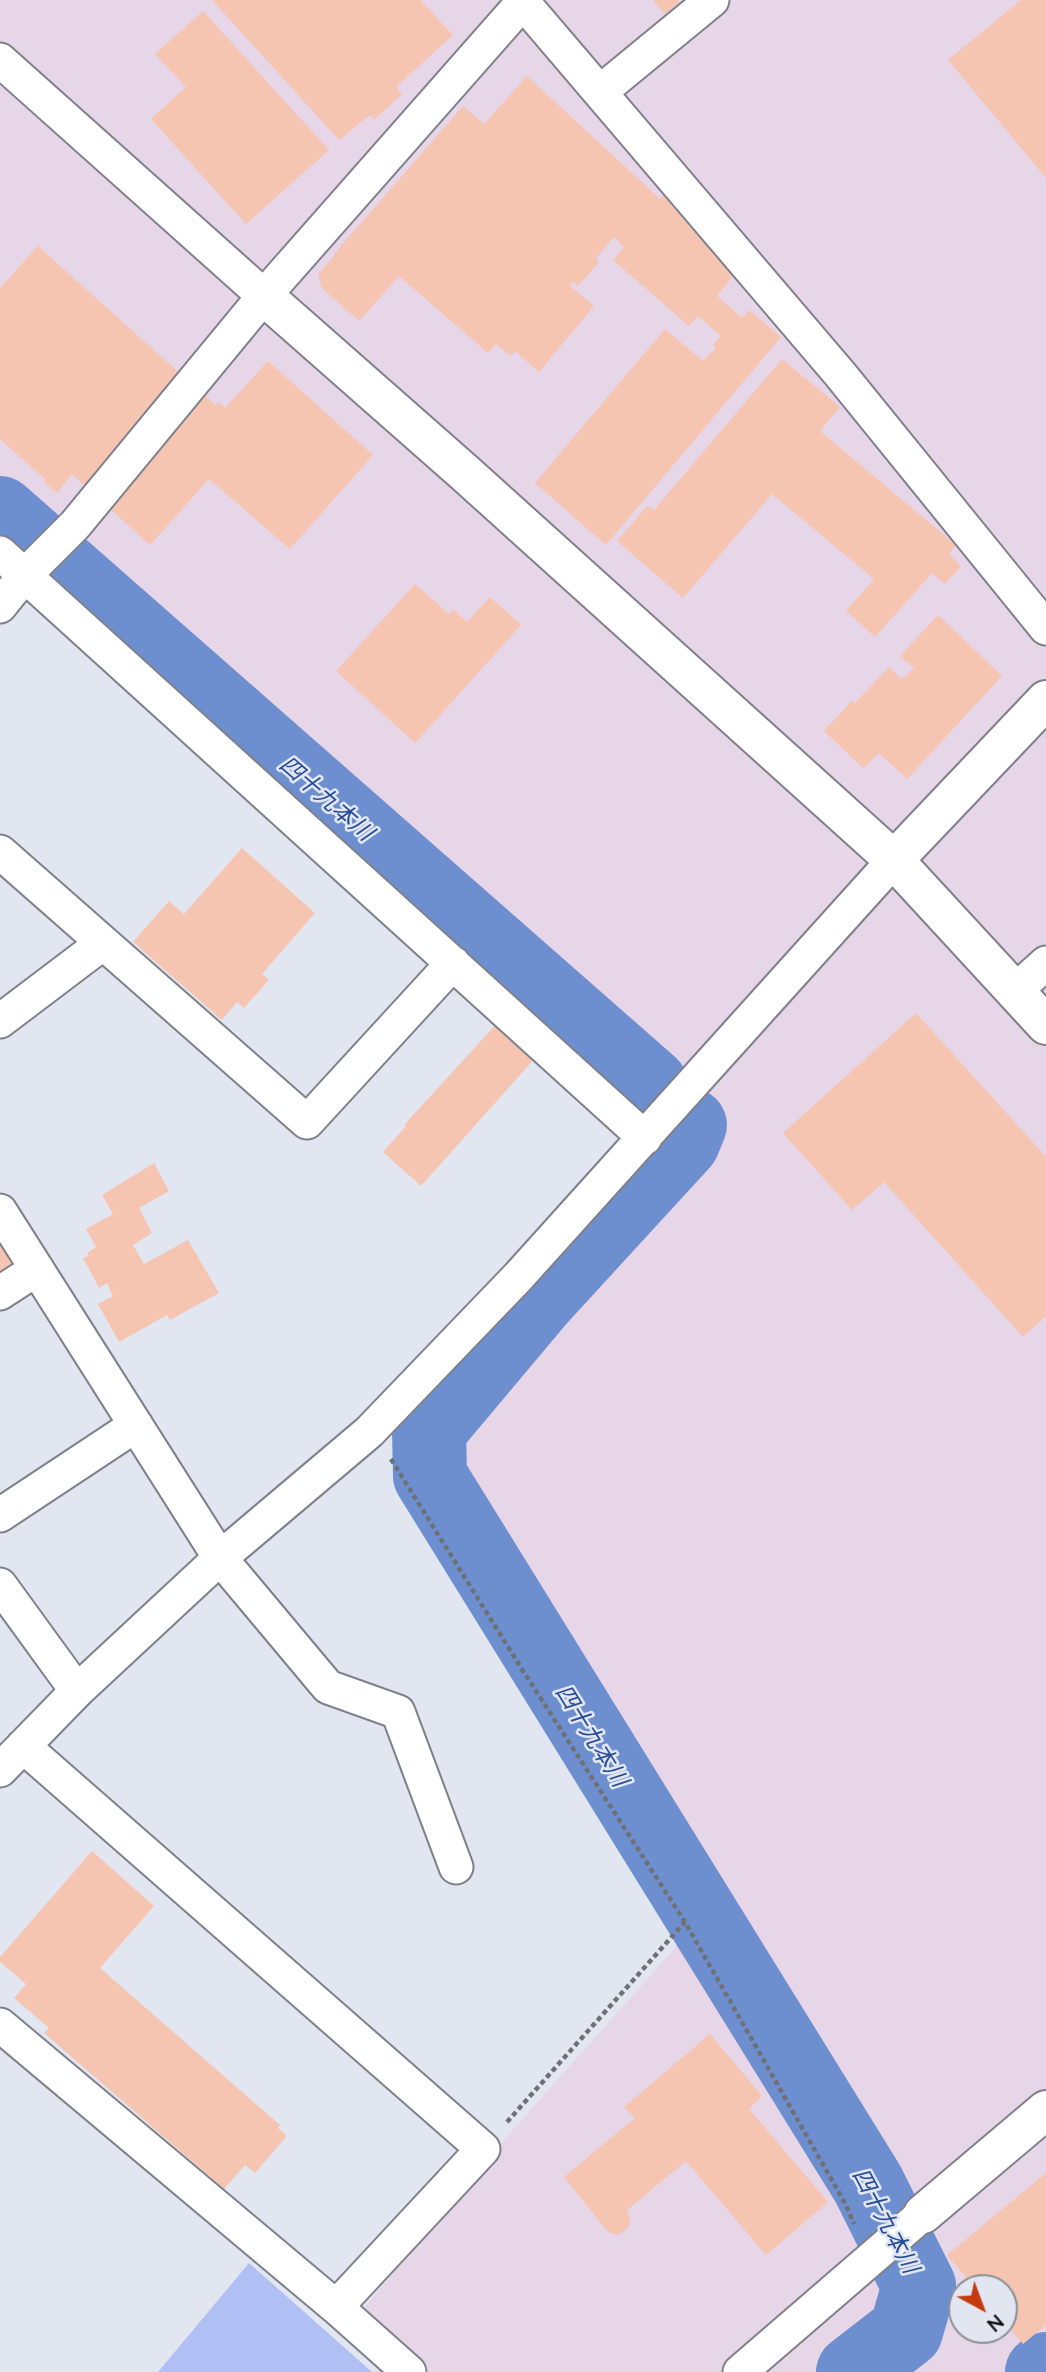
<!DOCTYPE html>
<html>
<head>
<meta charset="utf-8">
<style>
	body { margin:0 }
	#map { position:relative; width:1046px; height:2372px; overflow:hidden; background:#e2e6f1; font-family:Mulish,sans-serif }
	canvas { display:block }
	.north { position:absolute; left:948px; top:2274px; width:70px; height:70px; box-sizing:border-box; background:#e2e6f1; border:2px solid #8c8f97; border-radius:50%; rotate:139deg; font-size:19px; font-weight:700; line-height:28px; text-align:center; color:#0c0d11 }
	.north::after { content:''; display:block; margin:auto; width:24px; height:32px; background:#c43b0f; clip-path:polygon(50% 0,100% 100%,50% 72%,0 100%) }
</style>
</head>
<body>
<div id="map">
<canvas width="1046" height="2372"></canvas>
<div class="north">N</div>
</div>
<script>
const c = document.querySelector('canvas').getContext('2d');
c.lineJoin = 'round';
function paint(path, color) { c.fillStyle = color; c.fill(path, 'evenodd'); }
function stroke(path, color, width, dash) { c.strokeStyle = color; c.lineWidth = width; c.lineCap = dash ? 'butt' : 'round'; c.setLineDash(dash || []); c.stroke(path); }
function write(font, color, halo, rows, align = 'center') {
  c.font = font + ' Mulish,"Noto Sans JP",sans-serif'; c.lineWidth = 5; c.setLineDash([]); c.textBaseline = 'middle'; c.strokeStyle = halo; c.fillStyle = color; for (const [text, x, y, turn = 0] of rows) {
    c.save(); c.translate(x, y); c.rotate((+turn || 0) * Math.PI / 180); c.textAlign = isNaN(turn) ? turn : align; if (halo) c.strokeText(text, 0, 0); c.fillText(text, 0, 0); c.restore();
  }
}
paint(new Path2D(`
	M0,0H1046V2347L1014,2372H376L395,2349L369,2325L364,2308L503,2141L683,1939L409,1462V1440L425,1416L651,1154L0,557ZM962,2288H1004V2330H962Z`), '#e7d6e7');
paint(new Path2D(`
	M249,2263L372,2372H158Z`), '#b0bff4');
stroke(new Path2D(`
	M0,513L651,1085
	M690,1125L683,1142L539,1299L429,1430L430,1476L868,2184L919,2286L906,2331L853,2372
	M1042,2372L1046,2369`), '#6e8fcf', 74);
paint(new Path2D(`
	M212,0H420L453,35L396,87L402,94L374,120L370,115L339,140Z
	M653,0H678L680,2L665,14Z
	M1021,0H1046V178L948,60Z
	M203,11L329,150L246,224L151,119L186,87L155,54Z
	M527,76L660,199L664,194L733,276L717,296L742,318L749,310L781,337L606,545L535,483L665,329L703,361L716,348L713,345L721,336L698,316L689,326L613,260L624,247L614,237L596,258L599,262L578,286L573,282L570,286L594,306L539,372L515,351L511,356L496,344L488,353L399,276L359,321L322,288L318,274L335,255L334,254L463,106L484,124Z
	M38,246L215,405L218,402L225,408L268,361L373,455L290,549L209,479L150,545L72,474L57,493L44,482L46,480L0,439V288Z
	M782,359L840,407L820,431L956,545L949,554L961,566L945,584L932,573L875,637L846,611L874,579L772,494L683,598L617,541L647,506L654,510Z
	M415,584L449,614L453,609L467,622L490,597L521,625L415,743L336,671Z
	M938,615L1002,676L907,779L879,753L863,768L824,731L852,701L855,703L889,667L902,679L914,668L900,656Z
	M242,848L315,913L262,974L269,980L244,1008L237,1002L222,1020L133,942L169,901L184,914Z
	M916,1013L1046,1157V1316L1023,1337L884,1182L852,1210L783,1133Z
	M499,1021L537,1056L421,1186L383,1152L406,1126L405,1124Z
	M154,1163L169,1191L139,1208L152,1233L133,1245L144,1264L188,1240L219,1293L170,1320L167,1315L119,1342L98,1304L113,1296L107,1283L99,1288L83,1258L89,1256L87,1253L96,1247L86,1229L113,1214L102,1195Z
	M0,1234L22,1263L0,1277Z
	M92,1851L154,1906L100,1968L280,2125L278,2128L287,2136L255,2173L245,2165L224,2189L44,2033L49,2028L14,1998L26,1984L0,1962V1957Z
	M710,2034L762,2096L749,2109L828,2202L766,2255L686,2161L627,2210L630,2217L629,2227L618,2235L608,2232L564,2177L635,2118L624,2107Z
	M1046,2173V2325L1023,2344L1004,2322V2288H975L947,2255Z`), '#f6c5b2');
const street = new Path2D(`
	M521,0L840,374L1046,628
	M0,60L264,296L75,525L25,575L0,606
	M600,92L712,0
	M264,296L523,2
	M0,553L645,1138
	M0,852L307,1122L453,963
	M1015,991L1046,963
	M0,1021L103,943
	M0,1211L220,1558L328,1687L398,1712L456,1867
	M0,1293L37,1269
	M0,1515L136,1425
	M0,1585L77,1691
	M23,1746L483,2149L336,2307
	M0,1770L77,1691L220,1558L369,1432L519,1276L894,860
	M0,2025L336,2307L409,2372
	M740,2372L923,2214`);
const secondary = new Path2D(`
	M264,296L465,473L894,860L1046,1025
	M894,860L1046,700
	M923,2214L1046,2110`);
stroke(street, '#7e818b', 37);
stroke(secondary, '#7e818b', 42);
stroke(new Path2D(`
	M391,1459L518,1663L685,1922L846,2205L854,2224
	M507,2122L685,1922`), '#6e7077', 4.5, [5, 3.5]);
stroke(street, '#fff', 33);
stroke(secondary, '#fff', 38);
write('italic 23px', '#264c98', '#e2e6f1', [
	["四十九本川",326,799,41],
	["四十九本川",591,1736,58],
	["四十九本川",885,2221,62]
]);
</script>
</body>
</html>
